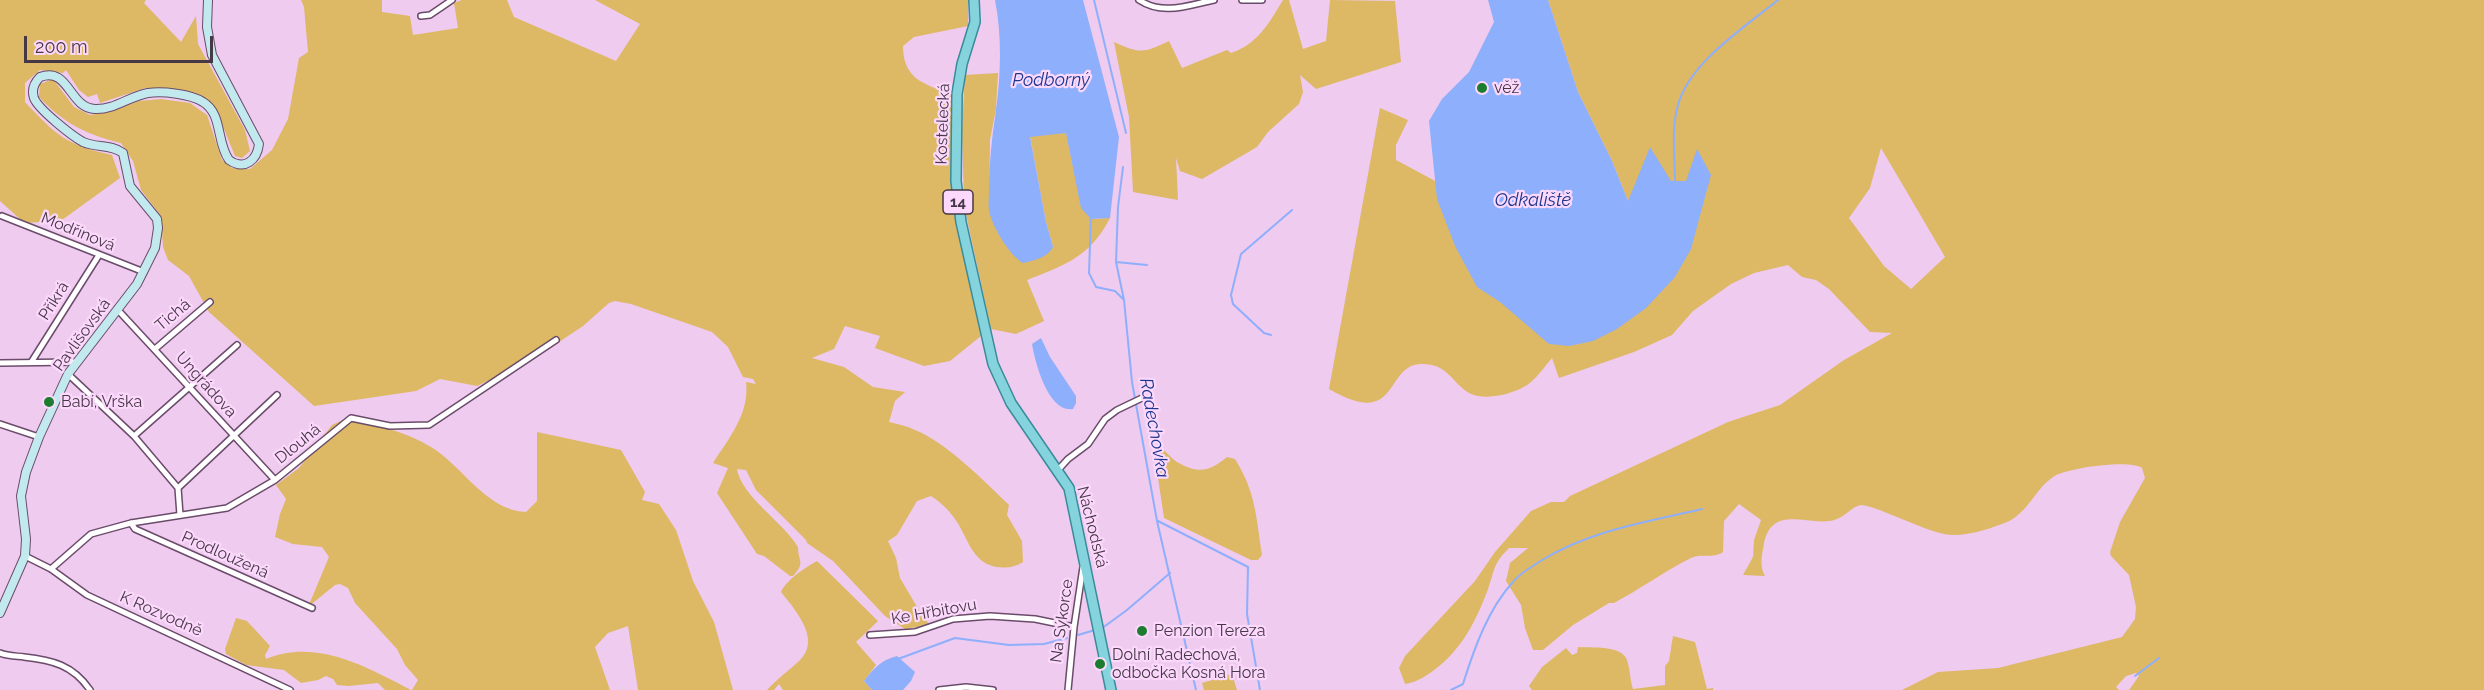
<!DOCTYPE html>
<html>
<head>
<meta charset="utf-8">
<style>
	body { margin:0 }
	#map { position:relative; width:2484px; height:690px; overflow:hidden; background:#efcbef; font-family:Raleway,sans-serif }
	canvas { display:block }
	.scale { position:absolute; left:24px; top:36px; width:189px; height:27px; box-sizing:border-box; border:3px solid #463846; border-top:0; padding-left:8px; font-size:18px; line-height:21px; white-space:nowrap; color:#463846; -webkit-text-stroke:4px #fcd8fc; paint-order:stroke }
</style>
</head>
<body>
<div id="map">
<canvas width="2484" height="690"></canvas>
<div class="scale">200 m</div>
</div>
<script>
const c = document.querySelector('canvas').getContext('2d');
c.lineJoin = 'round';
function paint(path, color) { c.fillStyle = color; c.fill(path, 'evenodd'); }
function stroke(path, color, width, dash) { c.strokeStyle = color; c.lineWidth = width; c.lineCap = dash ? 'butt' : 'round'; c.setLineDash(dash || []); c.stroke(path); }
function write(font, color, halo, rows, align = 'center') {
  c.font = font + ' Raleway,sans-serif'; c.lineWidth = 4.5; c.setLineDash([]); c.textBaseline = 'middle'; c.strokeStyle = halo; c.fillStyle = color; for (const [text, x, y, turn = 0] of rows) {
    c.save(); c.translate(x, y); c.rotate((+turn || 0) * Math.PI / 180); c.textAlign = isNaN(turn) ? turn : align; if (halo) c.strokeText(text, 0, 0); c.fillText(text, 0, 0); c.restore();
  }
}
paint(new Path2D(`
	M0,0H146L144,3L181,42L196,16L198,44L245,130L250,151L242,158L235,156L215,107L201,95L174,89L145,88L100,103L97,94L88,97L79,90L66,70L63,73L40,70L25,83V102C56,135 66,145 112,155L120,178L62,220L27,223L20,219L0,201Z
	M301,0H382V12L410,16L413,35L458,28L454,3L462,0H507L514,17L616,61L640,24L595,0H968V26L914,37L903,46C903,79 924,84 951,94L953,206L981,336L950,361L924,366L875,348L880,336L845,326L834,349L812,358L844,367L873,387L905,392L895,401L889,422C897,424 907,426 915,430C946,442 985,482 1009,505L1007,515L1022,541L1023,562C1013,568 1006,568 996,567C971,562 968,537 955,519C949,510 940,502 931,496L917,501L897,535L888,541L896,558L900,578L923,617L930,625L905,629L885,616L833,561L807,543L806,540L756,490L746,470L737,469C741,496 783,522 798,547C798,562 806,562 793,576H790L764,556L757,554L717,493L728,468L713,463C729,438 750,413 746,382L756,384L753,379L743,377L728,347L712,332L631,304L615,301L609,303L583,326L532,360L477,386L440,379L416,391L314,406L209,312L189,276L168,260L163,247L161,216L141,190L133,161L121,143C87,135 63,123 39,97L40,84L53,79L74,107L90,115L109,112L139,101L161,99L190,103L207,115L222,160L232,168L250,169L272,150L288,119L299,58L308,52L304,7Z
	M1283,0H1289L1303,49L1326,41L1330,0L1395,1L1401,62L1316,89L1300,75L1303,92L1299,104L1268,132L1257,147L1202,179L1180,171L1176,158L1178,200L1133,192L1129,117L1114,42C1140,54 1144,53 1169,41L1182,68L1227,50L1231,53C1258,44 1269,23 1283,0Z
	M1548,0H2484V690H2129L2139,676L2136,673L2126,676L2116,687L2119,690H1902L1938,672L1998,668L2122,637L2135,619L2136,607L2129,575L2111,556L2110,552L2120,522L2145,478L2142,468C2131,459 2065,468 2053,477C2035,489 2028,513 2007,522C1989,529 1963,538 1944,534C1926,530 1908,521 1892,515C1882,511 1871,506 1861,505C1851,507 1846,516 1837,519C1812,529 1773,502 1764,543C1762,555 1759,565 1765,576L1743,575L1753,557L1754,540L1761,520L1739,504L1724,521L1723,552C1713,559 1701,553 1691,558C1665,571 1640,589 1614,603H1609L1573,625L1543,650H1533L1525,628L1521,605L1506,581L1510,563L1528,548H1509C1493,564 1495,569 1488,589C1477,619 1463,647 1438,667C1428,675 1418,682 1405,684L1399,668L1405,656L1475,581L1495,552L1531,511L1551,502H1564L1570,496L1728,422L1780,405L1844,360L1892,333L1870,332L1829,289L1816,280L1802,277L1788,265L1754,273L1731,284L1693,311L1672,335L1634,352L1559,378L1552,358C1545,366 1539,375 1531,382C1517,394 1481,403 1466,391C1450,379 1446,363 1420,364C1384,366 1400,430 1329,389L1380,108L1408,120L1396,145V160L1452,190L1628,201L1612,161L1578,92ZM1881,148L1945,257L1911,289L1884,266L1849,218L1870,188Z
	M998,73L996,109L990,140L989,211L1053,247L1046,222L1030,136L1066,132L1073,166L1091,219L1110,218C1090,257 1065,265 1027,280L1044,321L1016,334L991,329L964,205L962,127L965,75Z
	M347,418C376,425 405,431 431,447C463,466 485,510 526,512L537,501V432L621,450L645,492L642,500L659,504L676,530L693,581L714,622L733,690H638L628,626L608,633L595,647L610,690H412L418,680L405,665L397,649L355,603L348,588L340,584L335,585L308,607L329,557L322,547L293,544L275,537L280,514L286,499L276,485L299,468L332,425Z
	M1157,447C1166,449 1169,457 1177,462C1198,474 1209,472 1227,457L1235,459C1256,493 1256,516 1262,555L1258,560H1251L1164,518L1154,451Z
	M817,561L878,621L856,642L876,665L864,681L872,690H783L779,684L774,690H767C777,679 788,671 799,661C822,640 796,611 781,592C787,579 805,568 817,561Z
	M236,618L247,621L270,646L265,655L266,659C316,638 367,667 411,690H385L378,683L349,686L337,685L333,679L326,676L318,680L301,683L284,670L246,665L226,654L225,649Z
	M1673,636L1695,642L1707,689L1713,688V690H1532L1529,686L1542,667L1566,648L1572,655L1577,653L1578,647C1591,648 1622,645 1627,660C1630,669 1630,680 1633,689L1665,685V666L1669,661Z
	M1232,674L1237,690H1204L1202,683Z`), '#ddb865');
paint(new Path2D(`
	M995,0H1083L1119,137L1110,218L1091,219L1081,208L1066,133L1030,137L1046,222L1053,247C1047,258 1035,260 1023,263C1010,256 991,225 989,210C988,205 989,198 989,192C989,164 992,138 996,110C1001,75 1002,35 995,0Z
	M1488,0H1548L1578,92L1612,161L1628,201L1650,147L1671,181H1686L1697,149L1711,175L1691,249L1675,277L1646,308L1617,329L1593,341L1569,346L1549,344L1500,302L1477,287L1455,246L1437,199L1429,121L1442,99L1469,72L1494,22Z
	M1041,338L1050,357L1076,396V403L1073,409C1048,413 1035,362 1032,344Z
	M897,656L915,672L911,681L903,690H872L864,681C874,668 881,660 897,656Z`), '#8eaffb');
stroke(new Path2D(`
	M1094,0L1126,133
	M1123,167L1118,207L1116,262L1124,300L1132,382L1157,521L1196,690
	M1675,183C1675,158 1671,129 1678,105C1689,63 1745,27 1778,0
	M1091,216L1089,273L1096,287L1115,291L1124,300
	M1116,262L1147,265
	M1271,335L1264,333L1233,304L1231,295L1241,254L1292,210
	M1158,521L1248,567L1247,614L1260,690
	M1101,629L1127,610L1170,573
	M1078,635L1095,630
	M898,659L955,638L1009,645L1044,644L1067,638
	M2135,676L2159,658
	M1451,690L1463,684C1474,649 1488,609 1513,582C1521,572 1532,567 1542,560C1592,530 1646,522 1702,509`), '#8eaffb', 2);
const street = new Path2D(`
	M1139,0C1163,16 1189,5 1214,0
	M1242,0H1262
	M421,16L430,15L452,0
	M2,216L144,272
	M117,309L275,480
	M155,349L210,302
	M32,361L99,255
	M0,363L77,362
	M68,374L134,436L178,488L180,515
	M0,424L39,437
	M134,436L237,345
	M1058,470L1068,459L1088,444L1105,419L1117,410L1142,398
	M178,488L277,395
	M131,523L135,529L312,608
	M25,556L51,569L87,595L290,690
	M51,569L91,534L131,523L227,508L275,480L351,418L390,426L429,425L556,340
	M870,635L915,632L953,619L990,616L1035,619L1074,627
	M0,653C7,656 16,656 24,657C52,660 73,665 90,690
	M939,690L966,687L993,690
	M1068,690L1074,627L1083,567`);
const secondary = new Path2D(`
	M0,613L25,556L26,539L21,496L26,472L39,437L68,374L137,284L155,248L158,228L157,219L130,186L123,153C111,144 96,148 83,142C72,136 38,109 34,98C31,89 35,82 40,77C69,66 69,108 95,109C114,110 130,96 148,93C163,91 191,94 203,102C223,114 216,142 229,160C245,171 257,160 259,144L212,55L207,27L208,0`);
const primary = new Path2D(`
	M974,0L975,22L962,64L957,94L956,181L961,222L993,364L1011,403L1069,488L1111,690`);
stroke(street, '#6a4c6a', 8);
stroke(secondary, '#6a4c6a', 10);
stroke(primary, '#3a8b9a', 12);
stroke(street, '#fff', 5);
stroke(secondary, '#c2eaee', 8);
stroke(primary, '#85d4dd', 9);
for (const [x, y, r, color] of [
	[1482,88,6,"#1d7d2f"],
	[49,402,6,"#1d7d2f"],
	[1142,631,6,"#1d7d2f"],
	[1100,664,6,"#1d7d2f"]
]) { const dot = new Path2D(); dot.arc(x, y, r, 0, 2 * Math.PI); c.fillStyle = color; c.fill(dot); stroke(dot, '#fcd8fc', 2); }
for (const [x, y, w] of [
	[958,202,30]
]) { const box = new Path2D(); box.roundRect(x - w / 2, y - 12, w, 24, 4.5); c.fillStyle = '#fcd8fc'; c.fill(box); stroke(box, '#463846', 1.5); }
write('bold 15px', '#463846', null, [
	["14",958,202]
]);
write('16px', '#463846', '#fcd8fc', [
	["věž",1494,88],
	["Babí, Vrška",61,402],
	["Penzion Tereza",1154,631],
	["Dolní Radechová,",1112,655],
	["odbočka Kosná Hora",1112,673]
], 'left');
write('16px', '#463846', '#fcd8fc', [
	["Kostelecká",943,124,-88],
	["Modřínová",78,232,22],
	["Příkrá",54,301,-58],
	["Tichá",173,315,-40],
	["Pavlišovská",82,335,-54],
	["Ungrádova",206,385,48],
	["Dlouhá",298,444,-39],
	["Náchodská",1092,527,76],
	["Prodloužená",225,555,24],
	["Ke Hřbitovu",934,612,-10],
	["K Rozvodně",161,614,24],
	["Na Sýkorce",1062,621,-82]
]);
write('italic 18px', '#1c388e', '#fcd8fc', [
	["Podborný",1051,81],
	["Odkaliště",1533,201],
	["Radechovka",1154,428,80]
]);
</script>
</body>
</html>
